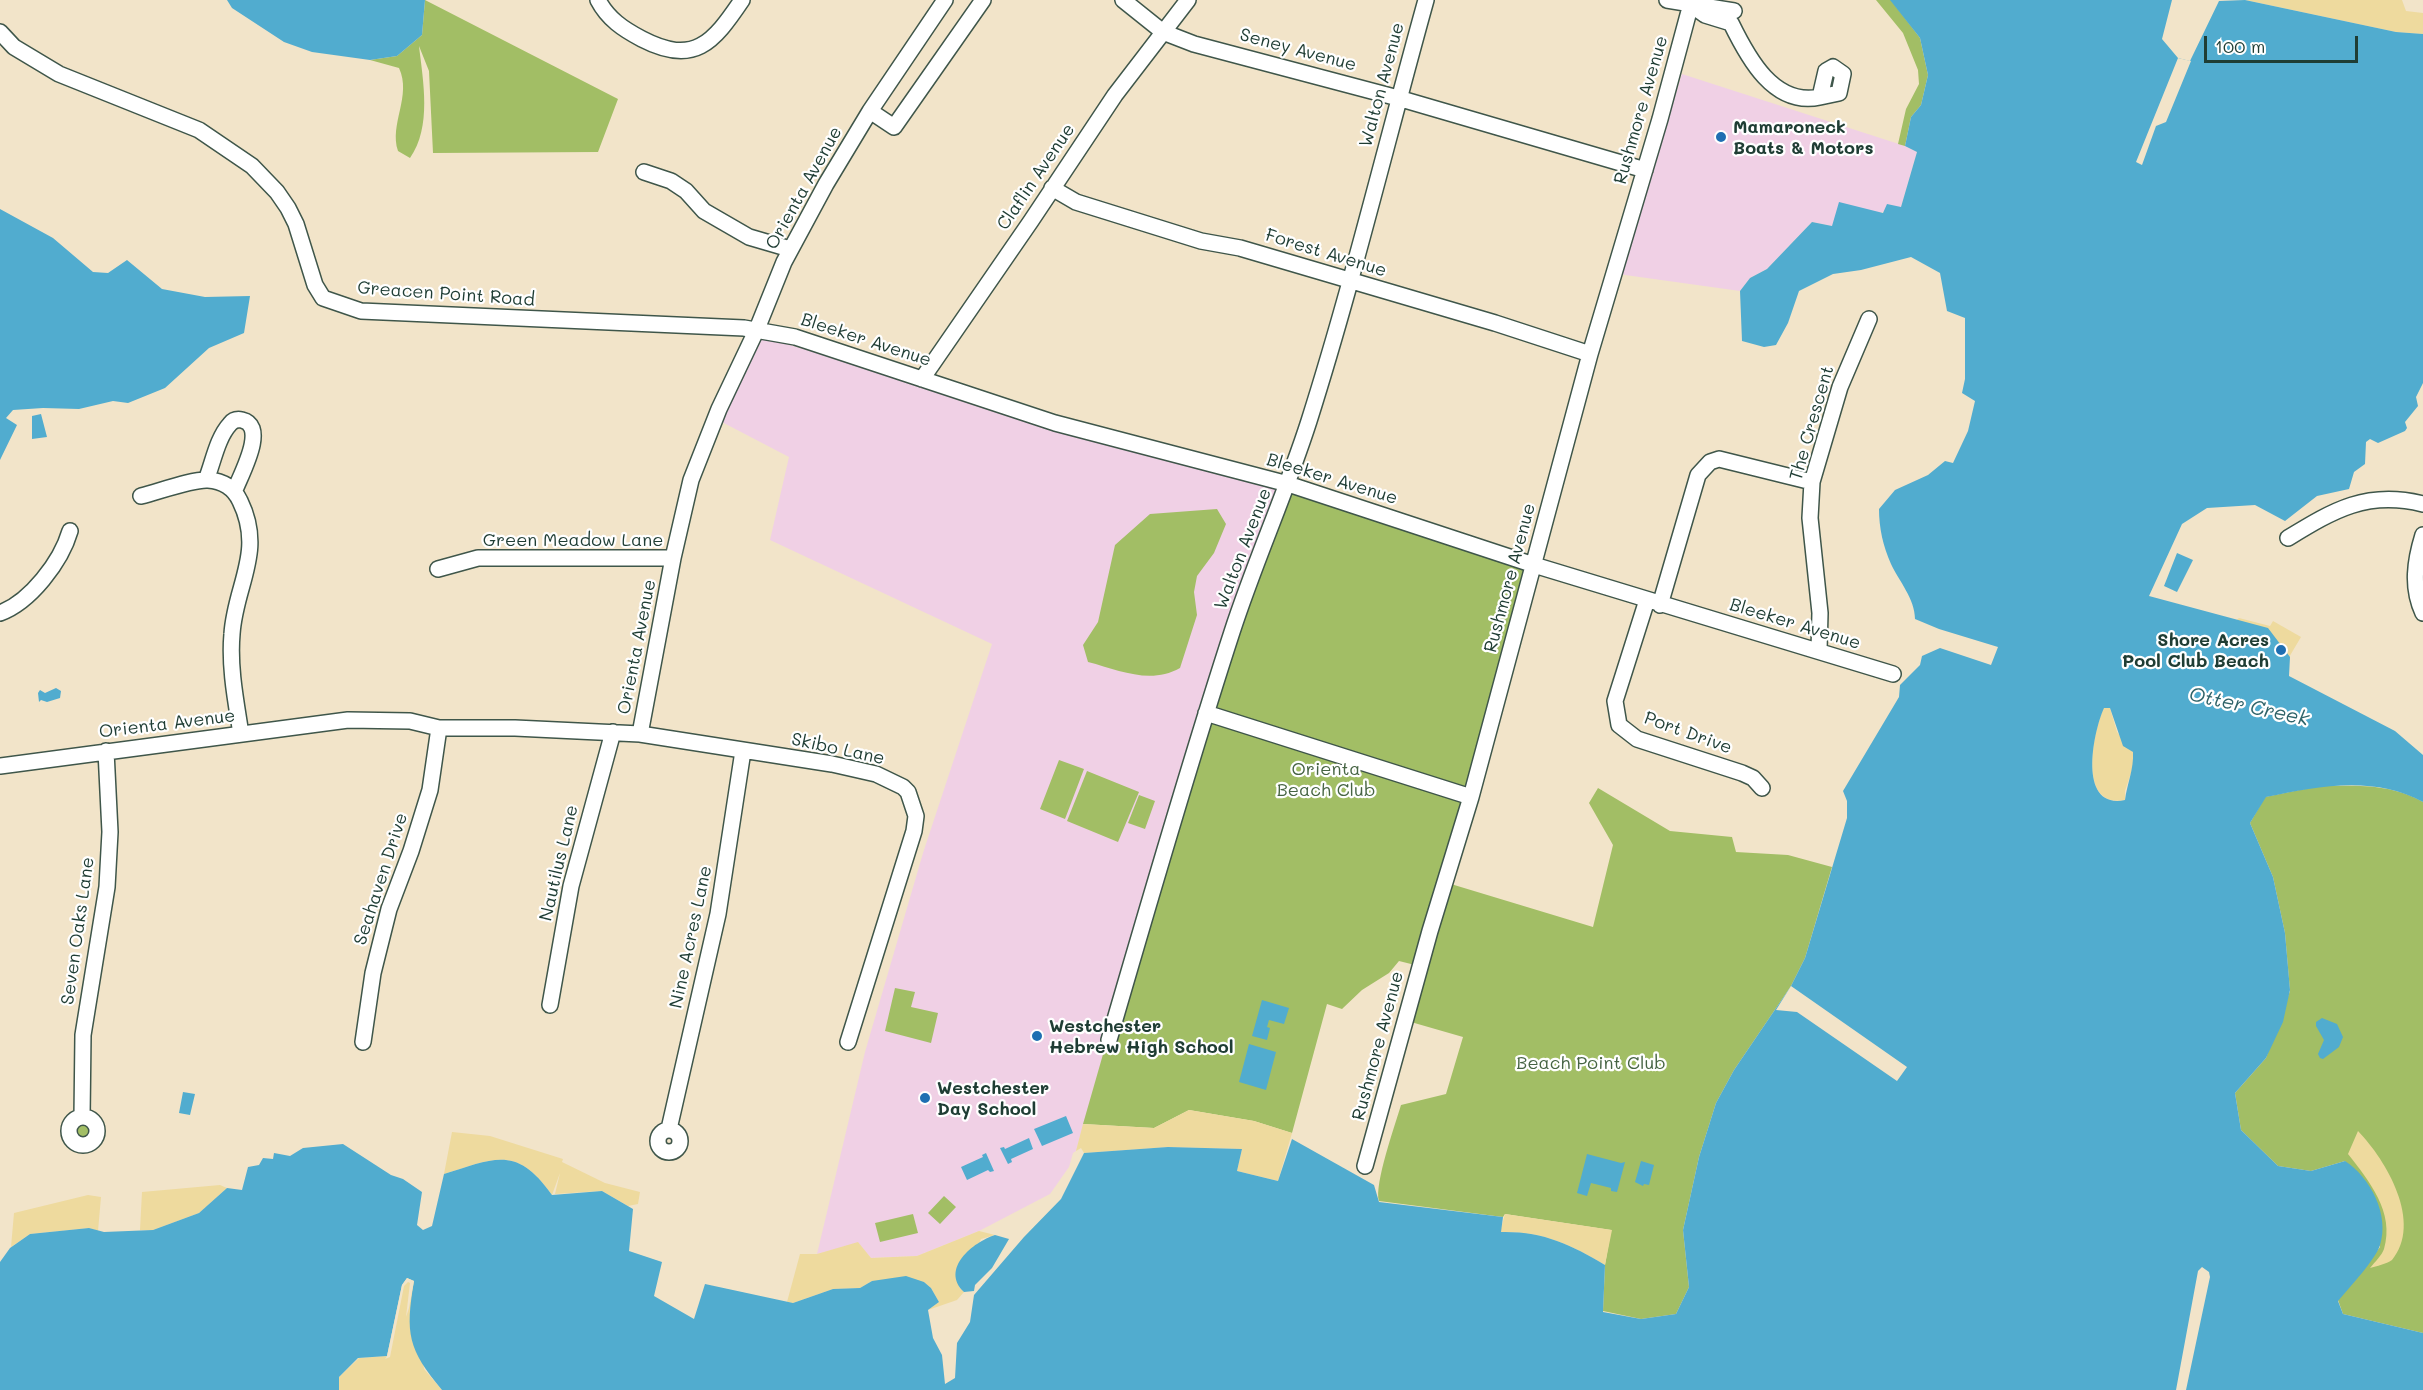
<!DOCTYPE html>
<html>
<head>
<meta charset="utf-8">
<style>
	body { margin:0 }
	#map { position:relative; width:2423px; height:1390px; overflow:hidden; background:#f2e4c9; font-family:Mali,sans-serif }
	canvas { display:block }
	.scale { position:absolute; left:2204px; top:36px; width:154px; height:27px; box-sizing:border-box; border:3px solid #1f3d34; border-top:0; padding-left:8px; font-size:18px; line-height:21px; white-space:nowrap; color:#1f3d34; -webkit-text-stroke:4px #fff; paint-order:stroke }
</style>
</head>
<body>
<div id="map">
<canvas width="2423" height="1390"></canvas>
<div class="scale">100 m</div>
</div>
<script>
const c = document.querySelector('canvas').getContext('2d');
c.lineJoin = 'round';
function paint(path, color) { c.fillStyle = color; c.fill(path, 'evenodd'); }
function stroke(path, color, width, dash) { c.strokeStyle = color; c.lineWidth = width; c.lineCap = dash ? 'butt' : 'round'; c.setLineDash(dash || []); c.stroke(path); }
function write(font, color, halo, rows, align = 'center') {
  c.font = font + ' Mali,sans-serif'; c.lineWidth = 4.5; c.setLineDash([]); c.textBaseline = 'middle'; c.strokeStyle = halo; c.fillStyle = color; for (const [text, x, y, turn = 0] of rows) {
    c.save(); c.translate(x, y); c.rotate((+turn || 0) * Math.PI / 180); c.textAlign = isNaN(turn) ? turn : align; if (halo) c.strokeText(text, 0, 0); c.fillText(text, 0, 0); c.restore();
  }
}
paint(new Path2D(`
	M1682,74L1905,146L1917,152L1901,207L1832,226L1812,222L1767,269L1750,278L1740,291L1618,274Z
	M760,336L931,387L1286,488L1199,720L1076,1151L1073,1153L1069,1167L1050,1194L979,1231L917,1256L871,1258L858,1243L817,1254L865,1052L923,853L992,644L770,540L789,457L718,420Z`), '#f0d0e5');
paint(new Path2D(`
	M425,0L618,99L598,152L433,153L429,71L419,46C423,81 432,127 410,158L398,151C389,124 412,96 399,68L370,60L397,56L422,35Z
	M1876,0H1891L1920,38L1928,75L1921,105L1911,117L1905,146L1898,144L1906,109L1919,84L1918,70L1903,33Z
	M1286,488L1531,567L1441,881L1593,927L1613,845L1589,803L1598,788L1670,831L1732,837L1736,852L1788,855L1832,867L1805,958L1791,986L1734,1070L1716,1103L1699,1157L1683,1230L1689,1287L1676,1314L1641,1319L1603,1311L1605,1265L1611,1230L1505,1214L1503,1217L1379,1201C1374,1185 1395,1125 1401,1105L1446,1094L1463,1037L1404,1020L1415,965L1399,961L1389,973L1362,990L1342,1009L1327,1004L1292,1133L1254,1121L1189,1110L1154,1128L1083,1124L1199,720Z
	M1217,509L1226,524L1214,553L1197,576L1194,592L1197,615L1180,668C1150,685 1119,670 1088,662L1083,645L1098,622L1115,545L1150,514Z
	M1059,760L1084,769L1065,819L1040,809Z
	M1087,771L1139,792L1118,842L1067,821Z
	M2319,786C2358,786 2388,783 2423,802V1333L2343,1314L2338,1300L2380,1247L2345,1161L2311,1171L2278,1166L2241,1130L2235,1093L2266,1058L2290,991L2285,933L2273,877L2250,823L2265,797Z
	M1139,795L1155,801L1145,829L1128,823Z
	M895,988L915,992L911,1007L938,1013L931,1043L885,1031Z
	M72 1130a11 11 0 1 1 22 0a11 11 0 1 1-22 0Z
	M944,1196L956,1207L940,1224L928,1213Z
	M913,1214L918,1233L880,1242L875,1223Z`), '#a2be65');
paint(new Path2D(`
	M2245,0H2402L2406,11L2423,13V34L2396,32Z
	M2239,618L2270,626L2273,621L2301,637L2285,664L2234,622Z
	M2104,707L2110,708L2117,732L2133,752L2134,764L2125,791V800C2077,809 2093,732 2104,707Z
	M1189,1110L1254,1121L1292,1133L1278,1181L1237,1171L1242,1149L1169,1147L1084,1153L1081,1148L1076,1151L1083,1124L1154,1128Z
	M2358,1131C2387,1161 2423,1223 2392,1260C2386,1264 2377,1266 2370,1268C2375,1262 2382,1255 2384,1249C2395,1212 2369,1181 2348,1154Z
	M452,1132L490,1136L563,1159L562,1162L605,1183L640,1192L638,1204L628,1206L602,1191L555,1194L560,1173L552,1195C517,1145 495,1158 444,1174Z
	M220,1185L227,1188L199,1213L153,1230H140L142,1192Z
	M88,1195L101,1197L98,1231L89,1228L30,1234L11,1247L14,1213Z
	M1505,1214L1612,1230L1605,1265C1570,1244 1542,1231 1500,1232Z
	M979,1231L995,1235L981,1239L959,1287L964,1292L957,1300L928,1310L939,1302L931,1288L924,1282L872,1281L860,1288L833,1289L793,1303L787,1302L800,1254H817L858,1242L871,1258L917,1256Z
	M407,1278L414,1281L424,1369L442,1390H339V1377L359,1358L387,1356L402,1285Z`), '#eeda9e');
paint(new Path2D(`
	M227,0H425L422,35L397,56L370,60L312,52L284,42L232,8Z
	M1890,0H2172L2162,39L2178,58L2190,61L2219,1L2245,0L2396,32L2423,34V383L2416,397L2418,406L2405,422L2407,428L2405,431L2378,443L2370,439L2366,442L2365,464L2354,472L2349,489L2317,496L2285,521L2255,505L2207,508L2182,524L2149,596L2268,628L2290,657L2289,676L2395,731L2423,755V802C2374,775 2318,786 2266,797L2250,823L2273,877L2285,933L2290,990L2283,1022L2266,1058L2235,1093L2241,1130L2278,1166L2311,1171L2345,1161C2370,1177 2390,1215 2380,1245C2376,1259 2349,1288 2338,1301L2343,1314L2423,1333V1390H442C408,1349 405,1334 414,1281L407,1278L402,1285L387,1356L358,1358L339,1377V1390H0V1262L10,1248L30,1234L89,1228L104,1232L153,1230L199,1213L227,1188L242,1190L248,1167L259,1165L263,1158L273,1159L274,1153L290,1156L303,1148L343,1144L391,1175L403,1179L422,1192L417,1225L423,1230L432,1226L444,1174C495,1158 517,1145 552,1195L602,1191L633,1209L629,1251L662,1262L654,1296L694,1319L705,1284L793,1303L833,1289L860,1288L872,1281L906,1276L924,1282L931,1288L939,1302L928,1310L933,1338L942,1355L945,1384L955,1378L957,1343L970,1322L974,1295L1024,1237L1061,1199L1084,1153L1168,1147L1242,1149L1237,1171L1278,1181L1292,1139L1374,1185L1379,1202L1503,1217L1501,1232C1542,1231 1570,1244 1605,1265L1603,1312L1641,1319L1676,1314L1689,1287L1683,1230L1699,1157L1716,1103L1734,1070L1791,986L1805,958L1847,818V801L1843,791L1899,697L1900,685L1920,665L1922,656L1940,648L1991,665L1998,647L1939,629L1915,619C1915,599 1899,581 1891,564C1883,546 1879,528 1879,509L1895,490L1928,475L1945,461L1953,463L1968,431L1975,401L1962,393L1965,379V318L1947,311L1940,273L1911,257L1861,270L1833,274L1799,291L1788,323L1776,345L1764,347L1742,341L1740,291L1750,278L1767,269L1812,222L1832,226L1839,202L1883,213L1887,204L1901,207L1917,152L1905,146L1911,117L1921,105L1928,75L1920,38ZM2104,708H2110L2123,746L2133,752C2134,769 2127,784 2125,800C2077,810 2093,732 2104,708Z
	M0,209L53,238L93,272L108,273L127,260L162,289L205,297L250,296L244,333L209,348L165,388L128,403L113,401L79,409L43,408L13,410L6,418L17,425L0,460Z
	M41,414L47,437L32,439V416Z
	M2177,553L2193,560L2177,592L2164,586Z
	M56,688L61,691L60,698L47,702L41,700L39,702L38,693L40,690L45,693Z
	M1262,1000L1289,1008L1284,1024L1269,1020L1267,1027L1270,1028L1267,1040L1252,1036Z
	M2322,1018L2337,1024L2343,1037L2339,1047L2323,1059L2320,1058L2318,1054L2324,1040L2316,1026V1022Z
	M1249,1044L1276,1052L1266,1090L1239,1082Z
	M183,1092L195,1094L190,1115L179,1113Z
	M1066,1116L1073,1133L1042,1146L1034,1129Z
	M1029,1138L1033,1149L1011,1159L1012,1162L1008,1164L1000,1148L1004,1147L1005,1149Z
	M986,1153L994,1171L990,1172L988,1170L967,1180L961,1167L983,1157L982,1155Z
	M1587,1154L1621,1163L1625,1162L1617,1192L1611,1191V1188L1591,1183L1587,1196L1577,1193Z
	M1641,1161L1654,1165L1649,1185L1644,1184L1643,1186L1635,1182Z
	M995,1235L1009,1239L992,1268L975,1285L974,1291L964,1292C940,1269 973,1242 995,1235Z`), '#51accf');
paint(new Path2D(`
	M2178,58L2191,61L2166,122L2156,126L2142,165L2136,162Z
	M1791,986L1907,1067L1897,1081L1797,1012L1776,1010Z
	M2202,1267L2209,1272L2210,1277L2186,1390H2176L2198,1271Z
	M407,1278L414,1281L409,1308L406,1317L410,1283L408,1282L404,1286L390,1357L385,1359L387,1356L402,1285Z`), '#f2e4c9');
const minor = new Path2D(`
	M598,0C608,19 623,29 642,39C694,66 713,43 742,0
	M1123,0L1163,32L1194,44L1398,98L1645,170
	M1667,0L1734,11
	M1691,5L1705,15L1731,23C1748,58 1774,107 1820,97
	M0,32L14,47L59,74L199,130L252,166L277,192L288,208L296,224L315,285L323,298L361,311L744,328L795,337L1055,423L1288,484L1534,565L1893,674
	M1833,67L1843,74L1839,93L1820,97L1826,71Z
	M870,111L894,127L983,0
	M644,172L671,181L686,191L704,211L749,237L790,249
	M1052,188L1076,202L1201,241L1240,248L1495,323L1590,354
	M922,379L1031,221L1115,95L1188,0
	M206,480C213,463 217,438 230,424C233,420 237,419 242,420C268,426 241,474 235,490
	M141,496C158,492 192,479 208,480C223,481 234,488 240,501C265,552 235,585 232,634C229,667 236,702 241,734
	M2423,535C2415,561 2411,587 2423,613
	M2288,538C2334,510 2367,490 2423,504
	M438,569L478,558H673
	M1647,600L1615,701L1619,725L1637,739L1742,773L1753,778L1762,788
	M1660,605L1698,475L1710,462L1719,459L1812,482
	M0,613C30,602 61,562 70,531
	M1819,650L1820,613L1810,518L1812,482L1840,387L1869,319
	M1206,713L1471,797
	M640,734L673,558L691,480L719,409L757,329L784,262L826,184L870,111L945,0
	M0,766L348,720L410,721L439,728H515L640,734L832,764L876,774L903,787L908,792L916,816L914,831L848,1042
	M550,1005L571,886L613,732
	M1109,1040C1149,903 1188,767 1232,632C1255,561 1286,493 1309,421C1353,282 1387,140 1426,0
	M363,1042L373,973L389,909L411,851L430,790L439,728
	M82,1117L83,1035L107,887L110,832L106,751
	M69 1131a14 14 0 1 1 28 0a14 14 0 1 1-28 0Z
	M669,1129L718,914L743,751
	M658 1141a11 11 0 1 1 22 0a11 11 0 1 1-22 0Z
	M1365,1166L1430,931L1471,797L1590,354L1660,119L1692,0`);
stroke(minor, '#3f564a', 18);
stroke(minor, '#fff', 15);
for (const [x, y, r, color] of [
	[1721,137,6,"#1f6fb2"],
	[2281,650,6,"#1f6fb2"],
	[1037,1036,6,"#1f6fb2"],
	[925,1098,6,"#1f6fb2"]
]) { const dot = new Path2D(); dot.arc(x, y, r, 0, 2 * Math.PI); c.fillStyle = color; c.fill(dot); stroke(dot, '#fff', 2); }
write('18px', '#1f3d34', '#fff', [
	["Seney Avenue",1298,50,15],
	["Walton Avenue",1382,85,-75],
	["Rushmore Avenue",1641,110,-74],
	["Claflin Avenue",1036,177,-56],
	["Orienta Avenue",804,188,-61],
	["Forest Avenue",1326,253,17],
	["Greacen Point Road",446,294,4],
	["Bleeker Avenue",866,340,18],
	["The Crescent",1812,423,-74],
	["Bleeker Avenue",1332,479,17],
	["Green Meadow Lane",573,540],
	["Walton Avenue",1243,549,-69],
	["Rushmore Avenue",1510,578,-75],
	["Bleeker Avenue",1795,624,17],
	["Orienta Avenue",637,647,-79],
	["Orienta Avenue",167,724,-7],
	["Port Drive",1688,733,20],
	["Skibo Lane",838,749,12],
	["Nautilus Lane",559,863,-77],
	["Seahaven Drive",381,879,-72],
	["Seven Oaks Lane",78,931,-82],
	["Nine Acres Lane",691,937,-78],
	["Rushmore Avenue",1378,1046,-75]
]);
write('bold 18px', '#1f3d34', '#fff', [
	["Mamaroneck",1733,127],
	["Boats & Motors",1733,148],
	["Shore Acres",2269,640,"right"],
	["Pool Club Beach",2269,661,"right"],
	["Westchester",1049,1026],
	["Hebrew High School",1049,1047],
	["Westchester",937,1088],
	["Day School",937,1109]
], 'left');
write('18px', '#466443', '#fff', [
	["Orienta",1326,769],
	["Beach Club",1326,790],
	["Beach Point Club",1591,1063]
]);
write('italic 20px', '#30646a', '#fff', [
	["Otter Creek",2249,707,12]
]);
</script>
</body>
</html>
